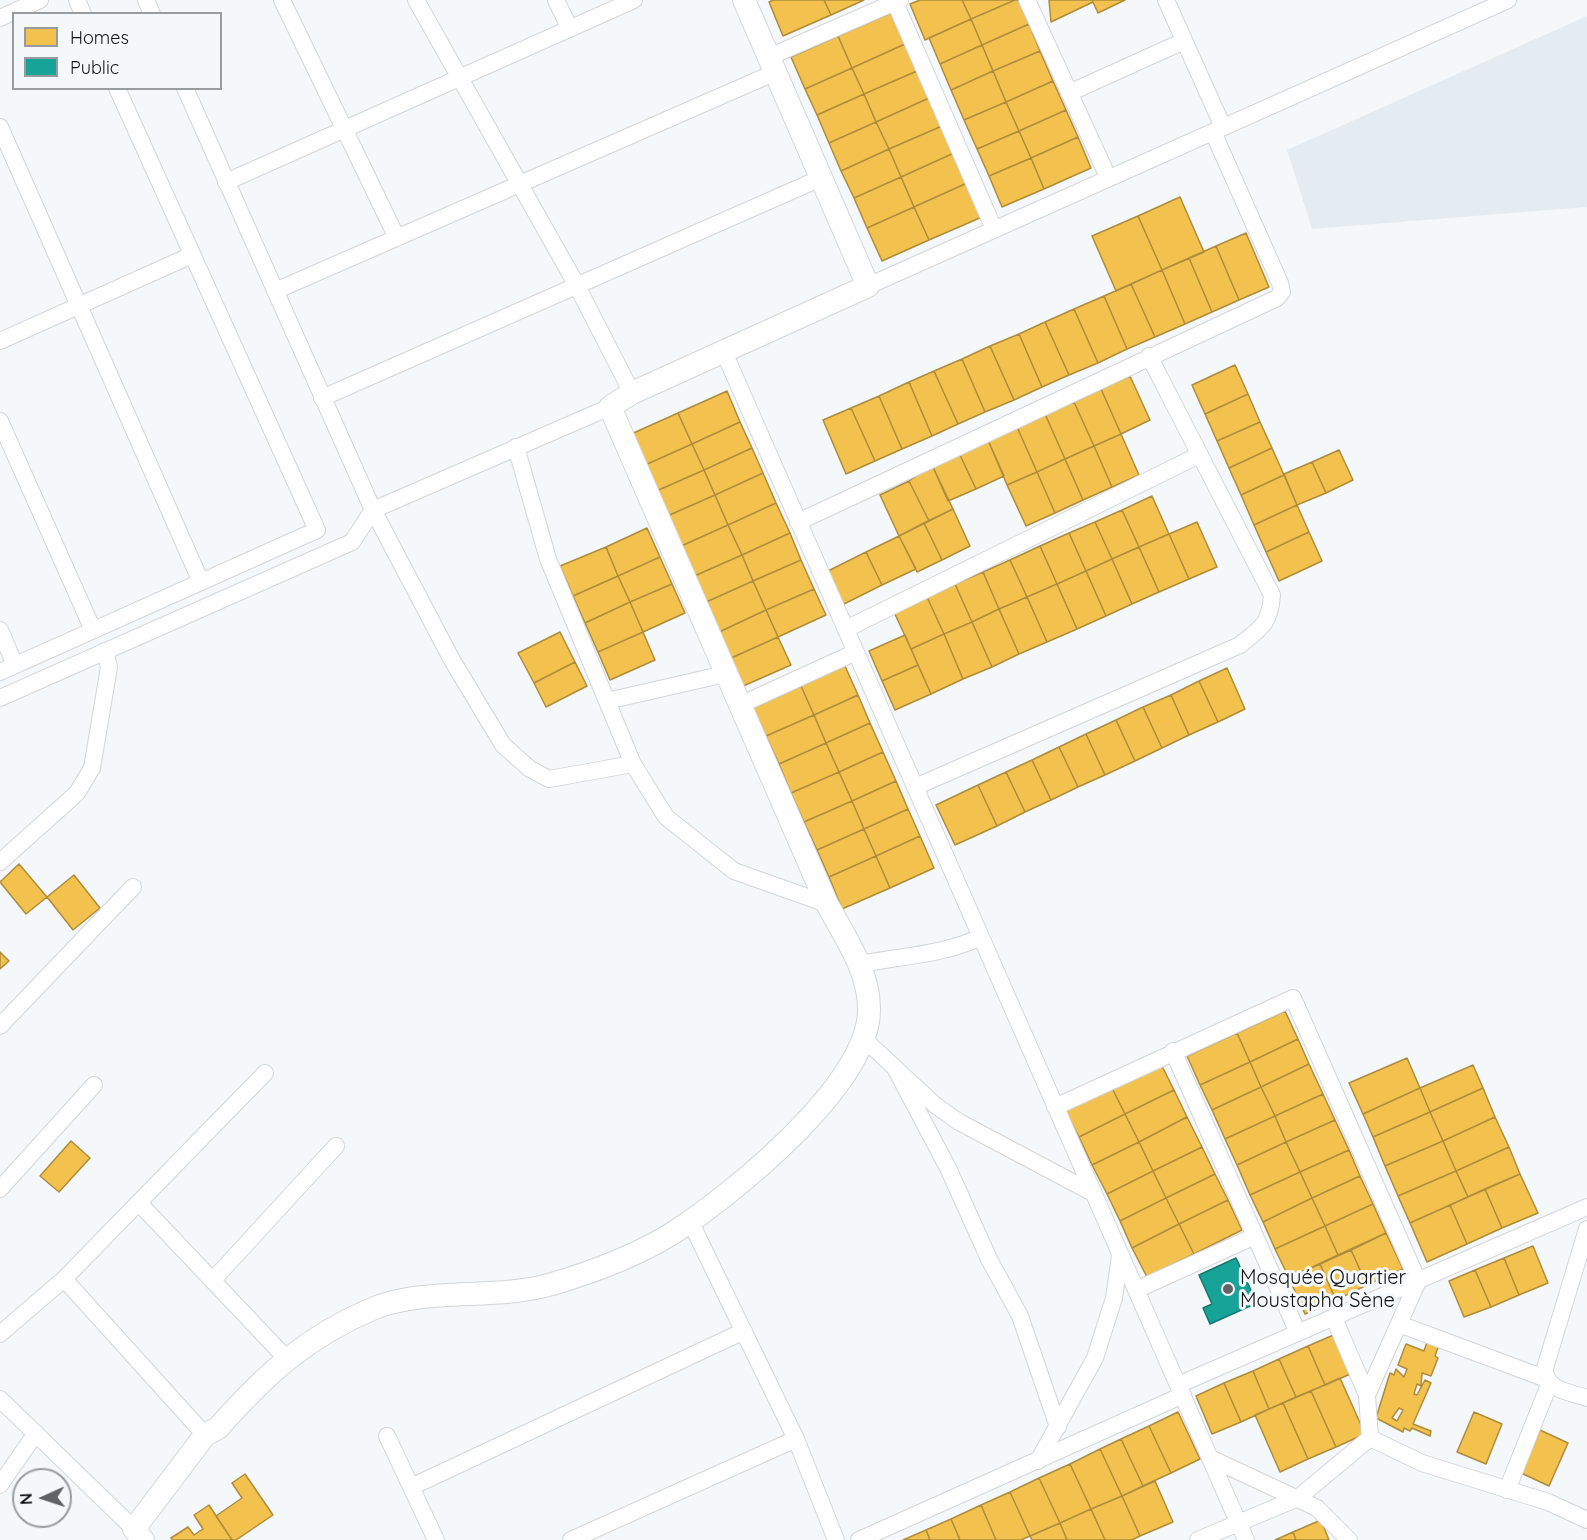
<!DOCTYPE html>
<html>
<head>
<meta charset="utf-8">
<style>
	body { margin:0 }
	#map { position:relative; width:1587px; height:1540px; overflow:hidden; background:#f5f8fa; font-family:Quicksand,sans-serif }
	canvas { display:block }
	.legend { position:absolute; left:12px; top:12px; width:210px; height:78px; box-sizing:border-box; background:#f4f8fb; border:2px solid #999c9e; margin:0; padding:8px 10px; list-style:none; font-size:18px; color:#111213 }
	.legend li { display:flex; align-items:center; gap:12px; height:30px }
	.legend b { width:30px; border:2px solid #999c9e }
	.north { position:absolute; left:12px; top:1468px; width:60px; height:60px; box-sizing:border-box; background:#f4f8fb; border:2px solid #999c9e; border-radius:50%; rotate:267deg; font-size:16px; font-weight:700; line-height:24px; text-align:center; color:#111213 }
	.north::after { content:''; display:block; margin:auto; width:21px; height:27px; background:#616264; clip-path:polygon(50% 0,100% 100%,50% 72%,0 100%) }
</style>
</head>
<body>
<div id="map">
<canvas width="1587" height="1540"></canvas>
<ul class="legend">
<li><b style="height:16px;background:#f2c14e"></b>Homes</li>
<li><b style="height:16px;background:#17a398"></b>Public</li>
</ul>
<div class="north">N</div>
</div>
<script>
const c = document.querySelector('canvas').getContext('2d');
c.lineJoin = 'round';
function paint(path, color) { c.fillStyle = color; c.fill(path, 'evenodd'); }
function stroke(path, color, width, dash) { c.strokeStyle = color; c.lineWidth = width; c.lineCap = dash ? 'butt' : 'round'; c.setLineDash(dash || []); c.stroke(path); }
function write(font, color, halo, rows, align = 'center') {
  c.font = font + ' Quicksand,sans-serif'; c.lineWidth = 6; c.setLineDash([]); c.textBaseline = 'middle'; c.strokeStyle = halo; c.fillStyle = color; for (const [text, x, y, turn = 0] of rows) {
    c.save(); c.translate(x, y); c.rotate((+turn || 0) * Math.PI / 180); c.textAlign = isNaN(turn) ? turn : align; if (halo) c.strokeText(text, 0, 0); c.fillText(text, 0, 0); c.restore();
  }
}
paint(new Path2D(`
	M1587,16V207L1312,229L1287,150Z`), '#e4ecf1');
const homes = new Path2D(`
	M773,0H824L831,15L783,36L769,2Z
	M824,0H864L831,15Z
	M920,0H962L971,19L925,40L910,4Z
	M962,0H1015L971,19Z
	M1015,0H1018L1029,24L982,45L971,19Z
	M1049,0H1092L1093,2L1051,22Z
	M1092,0H1125L1098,13Z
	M891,13L905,44L852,68L838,36Z
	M971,19L982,45L940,64L929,38Z
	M1029,24L1040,51L993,71L982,45Z
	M838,36L852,68L805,89L791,57Z
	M905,44L917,71L864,94L852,68Z
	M982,45L993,71L951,90L940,64Z
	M1040,51L1053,81L1006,102L993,71Z
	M852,68L864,94L817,115L805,89Z
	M917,71L929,98L876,122L864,94Z
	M993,71L1006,102L964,120L951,90Z
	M1053,81L1066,110L1019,131L1006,102Z
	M864,94L876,122L829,143L817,115Z
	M929,98L942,126L889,149L876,122Z
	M1006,102L1019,131L977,149L964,120Z
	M1066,110L1078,137L1031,158L1019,131Z
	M876,122L889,149L841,171L829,143Z
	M942,126L954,153L901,177L889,149Z
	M1019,131L1031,158L989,176L977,149Z
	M1078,137L1091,168L1044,189L1031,158Z
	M889,149L901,177L854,198L841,171Z
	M954,153L967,183L914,207L901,177Z
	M1031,158L1044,189L1002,207L989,176Z
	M901,177L914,207L867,228L854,198Z
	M967,183L982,217L929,240L914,207Z
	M1180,197L1204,252L1162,270L1138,216Z
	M914,207L929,240L882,261L867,228Z
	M1138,216L1162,270L1116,291L1092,236Z
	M1246,233L1269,287L1239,300L1216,246Z
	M1216,246L1239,300L1212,312L1189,258Z
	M1189,258L1212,312L1185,324L1162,270Z
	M1162,270L1185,324L1155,337L1131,284Z
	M1131,284L1155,337L1127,349L1104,296Z
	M1104,296L1127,349L1098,363L1074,309Z
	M1074,309L1098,363L1069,375L1045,322Z
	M1045,322L1069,375L1042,387L1019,334Z
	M1019,334L1042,387L1014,400L990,346Z
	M990,346L1014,400L985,412L962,359Z
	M962,359L985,412L958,424L934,371Z
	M1235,365L1248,394L1205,414L1192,385Z
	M934,371L958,424L932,436L909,382Z
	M1130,376L1150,420L1121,434L1101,389Z
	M909,382L932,436L902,449L879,396Z
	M1101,389L1121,434L1094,446L1074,402Z
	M727,391L740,422L692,444L678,413Z
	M1248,394L1260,422L1217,441L1205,414Z
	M879,396L902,449L875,461L851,408Z
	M1074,402L1094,446L1065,459L1045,414Z
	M851,408L875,461L846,474L823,420Z
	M678,413L692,444L643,466L629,435Z
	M1045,414L1065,459L1037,472L1017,427Z
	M740,422L752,448L704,470L692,444Z
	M1260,422L1272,448L1229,468L1217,441Z
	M1017,427L1037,472L1007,485L988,440Z
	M1121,434L1139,475L1112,487L1094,446Z
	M988,440L1004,476L976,489L959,453Z
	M692,444L704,470L654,492L643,466Z
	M1094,446L1112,487L1083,500L1065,459Z
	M752,448L763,473L715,495L704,470Z
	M1272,448L1284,475L1241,495L1229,468Z
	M1339,450L1353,480L1326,493L1312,462Z
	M959,453L976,489L948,501L932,465Z
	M1065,459L1083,500L1055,513L1037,472Z
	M1312,462L1326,493L1297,505L1284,474Z
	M932,465L953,509L929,521L909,481Z
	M704,470L715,495L665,517L654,492Z
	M1037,472L1055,513L1026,526L1007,485Z
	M763,473L776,503L728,525L715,495Z
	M1284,475L1297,505L1254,525L1241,495Z
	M909,481L929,521L899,536L880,495Z
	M715,495L728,525L679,547L665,517Z
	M1152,496L1169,534L1139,547L1122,510Z
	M776,503L790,533L742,555L728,525Z
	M1297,505L1309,532L1266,552L1254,525Z
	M953,509L970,546L942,560L924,523Z
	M1122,510L1139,547L1112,559L1095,522Z
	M1095,522L1112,559L1086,571L1069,533Z
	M1197,522L1217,567L1189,579L1169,534Z
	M924,523L942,560L917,572L899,536Z
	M728,525L742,555L692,577L679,547Z
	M647,528L660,557L618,576L606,547Z
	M1309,532L1322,561L1279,581L1266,552Z
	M790,533L801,560L753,581L742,555Z
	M1069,533L1086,571L1057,584L1040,546Z
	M1169,534L1189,579L1159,592L1139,547Z
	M899,536L916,569L882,585L866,552Z
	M1040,546L1057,584L1027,597L1010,560Z
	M606,547L618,576L573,596L560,566Z
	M1139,547L1159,592L1132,604L1112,559Z
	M866,552L882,585L842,605L826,572Z
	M742,555L753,581L704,603L692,577Z
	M660,557L672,584L630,602L618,576Z
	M1112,559L1132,604L1106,616L1086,571Z
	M801,560L814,589L766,610L753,581Z
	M1010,560L1027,597L999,609L983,572Z
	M1086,571L1106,616L1077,629L1057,584Z
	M983,572L999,609L972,622L955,584Z
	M618,576L630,602L585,623L573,596Z
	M753,581L766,610L717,633L704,603Z
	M672,584L685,613L643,632L630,602Z
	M955,584L972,622L944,634L927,597Z
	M1057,584L1077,629L1047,642L1027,597Z
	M814,589L826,615L778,637L766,610Z
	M927,597L944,634L911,649L894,612Z
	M1027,597L1047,642L1019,654L999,609Z
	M630,602L643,632L598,652L585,623Z
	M999,609L1019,654L992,667L972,622Z
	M766,610L778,637L729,659L717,633Z
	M972,622L992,667L963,679L944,634Z
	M560,632L575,662L534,683L518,653Z
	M643,632L655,660L610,680L598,652Z
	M944,634L963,679L931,694L911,649Z
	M905,635L918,665L882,681L869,651Z
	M778,637L791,665L741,687L729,659Z
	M575,662L587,686L546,707L534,683Z
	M918,665L931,694L895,710L882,681Z
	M845,666L858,695L814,715L801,686Z
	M1227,668L1245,709L1218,722L1199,681Z
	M1199,681L1218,722L1189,735L1171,695Z
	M801,686L814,715L766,736L753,708Z
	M858,695L870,723L826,743L814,715Z
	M1171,695L1189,735L1162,748L1143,707Z
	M1143,707L1162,748L1135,761L1116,720Z
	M814,715L826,743L779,764L766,736Z
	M1116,720L1135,761L1105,775L1086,734Z
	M870,723L883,752L839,772L826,743Z
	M1086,734L1105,775L1078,787L1059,747Z
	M826,743L839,772L791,793L779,764Z
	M1059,747L1078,787L1051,800L1032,760Z
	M883,752L896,781L852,801L839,772Z
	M1032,760L1051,800L1025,812L1006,772Z
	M839,772L852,801L804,822L791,793Z
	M1006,772L1025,812L997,826L978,785Z
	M896,781L908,809L864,829L852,801Z
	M978,785L997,826L955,845L936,805Z
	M852,801L864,829L817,850L804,822Z
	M908,809L920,836L876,856L864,829Z
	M864,829L876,856L829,877L817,850Z
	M920,836L934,868L890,888L876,856Z
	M876,856L890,888L842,909L829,877Z
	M19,864L47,897L26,914L0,882Z
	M74,875L100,908L73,930L47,897Z
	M0,952L9,961L0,969Z
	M1285,1011L1298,1039L1250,1062L1237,1033Z
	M1237,1033L1250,1062L1200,1085L1187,1056Z
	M1298,1039L1309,1064L1261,1087L1250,1062Z
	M1407,1058L1420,1088L1363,1114L1349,1083Z
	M1160,1062L1174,1090L1125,1114L1111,1086Z
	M1250,1062L1261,1087L1212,1110L1200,1085Z
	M1309,1064L1323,1094L1275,1116L1261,1087Z
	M1473,1065L1483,1088L1430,1112L1420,1088Z
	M1111,1086L1125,1114L1079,1137L1064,1108Z
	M1261,1087L1275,1116L1225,1139L1212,1110Z
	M1420,1088L1430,1112L1373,1137L1363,1114Z
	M1483,1088L1495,1117L1443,1141L1430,1112Z
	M1174,1090L1187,1117L1139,1142L1125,1114Z
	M1323,1094L1335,1120L1286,1142L1275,1116Z
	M1430,1112L1443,1141L1385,1166L1373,1137Z
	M1125,1114L1139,1142L1092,1165L1079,1137Z
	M1275,1116L1286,1142L1237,1165L1225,1139Z
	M1187,1117L1202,1147L1153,1171L1139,1142Z
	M1495,1117L1509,1147L1456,1171L1443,1141Z
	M1335,1120L1349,1150L1300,1172L1286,1142Z
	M71,1141L90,1158L59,1192L40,1176Z
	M1443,1141L1456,1171L1398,1196L1385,1166Z
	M1139,1142L1153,1171L1107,1194L1092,1165Z
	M1286,1142L1300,1172L1250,1195L1237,1165Z
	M1202,1147L1215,1174L1166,1198L1153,1171Z
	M1509,1147L1520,1174L1468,1197L1456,1171Z
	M1349,1150L1360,1176L1312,1198L1300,1172Z
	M1153,1171L1166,1198L1120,1221L1107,1194Z
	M1456,1171L1468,1197L1410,1223L1398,1196Z
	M1300,1172L1312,1198L1263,1222L1250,1195Z
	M1215,1174L1228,1200L1179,1224L1166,1198Z
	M1520,1174L1538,1213L1502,1228L1485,1189Z
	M1360,1176L1373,1204L1325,1226L1312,1198Z
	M1485,1189L1502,1228L1467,1244L1450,1205Z
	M1166,1198L1179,1224L1132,1248L1120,1221Z
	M1312,1198L1325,1226L1275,1249L1263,1222Z
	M1228,1200L1242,1230L1194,1254L1179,1224Z
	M1373,1204L1386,1233L1338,1255L1325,1226Z
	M1450,1205L1467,1244L1427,1262L1410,1223Z
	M1179,1224L1194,1254L1147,1277L1132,1248Z
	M1325,1226L1338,1255L1289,1278L1275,1249Z
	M1386,1233L1403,1269L1367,1285L1351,1250Z
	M1533,1246L1548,1283L1519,1295L1504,1258Z
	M1351,1250L1367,1285L1336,1300L1320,1264Z
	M1504,1258L1519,1295L1491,1307L1475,1270Z
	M1320,1264L1336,1300L1305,1314L1289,1278Z
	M1475,1270L1491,1307L1464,1317L1449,1281Z
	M1338,1333L1355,1372L1325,1385L1308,1346Z
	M1427,1342H1440L1435,1356L1438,1358L1431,1376L1422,1373L1421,1386L1417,1384L1414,1394L1417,1395L1425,1380L1431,1383L1413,1424L1431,1431L1430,1436L1412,1428L1410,1431L1404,1428L1403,1432L1376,1418L1390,1373L1394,1375L1396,1369L1404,1377L1407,1369L1398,1365L1406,1344L1424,1351ZM1399,1408L1403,1410L1397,1421L1392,1418Z
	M1308,1346L1325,1385L1296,1397L1279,1359Z
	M1279,1359L1296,1397L1269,1409L1253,1371Z
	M1253,1371L1269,1409L1241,1422L1224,1383Z
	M1340,1378L1365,1434L1336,1447L1311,1391Z
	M1224,1383L1241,1422L1212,1434L1196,1396Z
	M1311,1391L1336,1447L1308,1459L1283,1403Z
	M1283,1403L1308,1459L1280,1472L1255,1415Z
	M1178,1412L1200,1459L1171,1473L1149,1426Z
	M1474,1412L1502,1424L1486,1464L1457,1452Z
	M1149,1426L1171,1473L1143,1486L1121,1439Z
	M1540,1430L1568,1443L1549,1486L1521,1473Z
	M1121,1439L1143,1486L1122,1496L1100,1449Z
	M1100,1449L1122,1496L1091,1509L1070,1464Z
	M1070,1464L1091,1509L1060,1523L1039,1478Z
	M245,1474L273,1515L236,1540H232L216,1516L242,1498L232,1483Z
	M1039,1478L1060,1523L1030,1536L1010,1492Z
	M1155,1481L1173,1522L1140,1536L1122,1496Z
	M1010,1492L1030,1536L1021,1540H996L981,1505Z
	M1122,1496L1140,1536L1132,1540H1105L1091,1509Z
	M209,1505L232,1540H172L171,1538L188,1527L194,1535L203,1529L194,1515Z
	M981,1505L996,1540H960L951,1519Z
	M1091,1509L1105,1540H1067L1060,1523Z
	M951,1519L960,1540H930L926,1530Z
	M1321,1520L1329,1540H1296L1293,1532Z
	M1060,1523L1067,1540H1032L1030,1536Z
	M926,1530L930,1540H903Z
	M1293,1532L1296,1540H1275Z`);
paint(homes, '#f2c14e');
stroke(homes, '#ae8c3c', 1.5);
const public = new Path2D(`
	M1236,1258L1257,1303L1210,1324L1203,1308L1212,1304L1199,1275Z`);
paint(public, '#17a398');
stroke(public, '#157870', 1.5);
const street = new Path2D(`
	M77,0L83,14
	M146,0L152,14
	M282,0L397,238
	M416,0L576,284L632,393
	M556,0L569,27
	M894,0L994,229
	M1027,0L1108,177
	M1166,0L1223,127
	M0,18L40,0
	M769,57L900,0
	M185,88L373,510L452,660L503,745L530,769L549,779L633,764L666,817L734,871L827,904
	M1069,93L1184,41
	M0,127L201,582
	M226,182L634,0
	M868,286L1508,0
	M275,291L776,72
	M0,341L192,255
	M724,352L1246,1540
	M322,398L821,178
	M0,421L93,630
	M516,447L548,559L633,764
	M798,522L1277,298L1282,292L1280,283L1213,132
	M846,629L1199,455
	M0,630L15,665
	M0,672L317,530L117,88
	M0,698L352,542L373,510L610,407
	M607,701L725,674
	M740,705L856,652
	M915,787L1240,645C1261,628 1270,624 1272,595L1149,356
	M0,862L77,793L92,768L109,667L105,651
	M860,964C901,956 943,955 981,937
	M0,1026L133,887
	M865,1040L935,1105L959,1122L1093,1193
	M1173,1051L1298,1333
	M895,1068L948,1168L989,1259L1020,1316L1058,1427
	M1055,1107L1293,998L1418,1281L1367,1395
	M0,1189L94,1085
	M139,1203L286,1358
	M690,1221L796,1439L836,1540
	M1587,1229L1545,1368C1544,1390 1570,1392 1587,1398
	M64,1279L205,1435
	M213,1280L336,1146
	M1136,1290L1255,1236
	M1334,1318L1367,1395L1370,1438
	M1399,1324L1544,1378
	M0,1334L64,1279L265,1073
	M1178,1385L1587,1207
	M0,1399L134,1529
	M387,1436L436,1540
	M1370,1438L1422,1463L1548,1502L1587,1520
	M1210,1458L1317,1508L1349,1540
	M1038,1461L1095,1358L1114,1298L1120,1255
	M0,1485L36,1433
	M411,1487L744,1331
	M1507,1490L1549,1385
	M571,1540L796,1439
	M859,1540L1183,1395
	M1198,1540L1298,1498L1370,1438`);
const secondary = new Path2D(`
	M143,1540L134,1529L205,1435L218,1428C265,1375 306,1337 372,1309C428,1286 494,1301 552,1284C593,1272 636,1256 673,1233C732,1195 868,1085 869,1011C870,972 845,937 827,904L610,407L632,393L868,286L744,0`);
stroke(street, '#d3d5d6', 18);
stroke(secondary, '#d3d5d6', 24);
stroke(street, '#fefefe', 16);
stroke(secondary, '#fefefe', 22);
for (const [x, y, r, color] of [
	[1228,1289,6,"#616264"]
]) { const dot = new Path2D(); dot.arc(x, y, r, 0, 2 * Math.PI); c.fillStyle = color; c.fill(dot); stroke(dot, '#f4f8fb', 2); }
write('20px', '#111213', '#f4f8fb', [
	["Mosquée Quartier",1240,1278],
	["Moustapha Sène",1240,1301]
], 'left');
</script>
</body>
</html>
